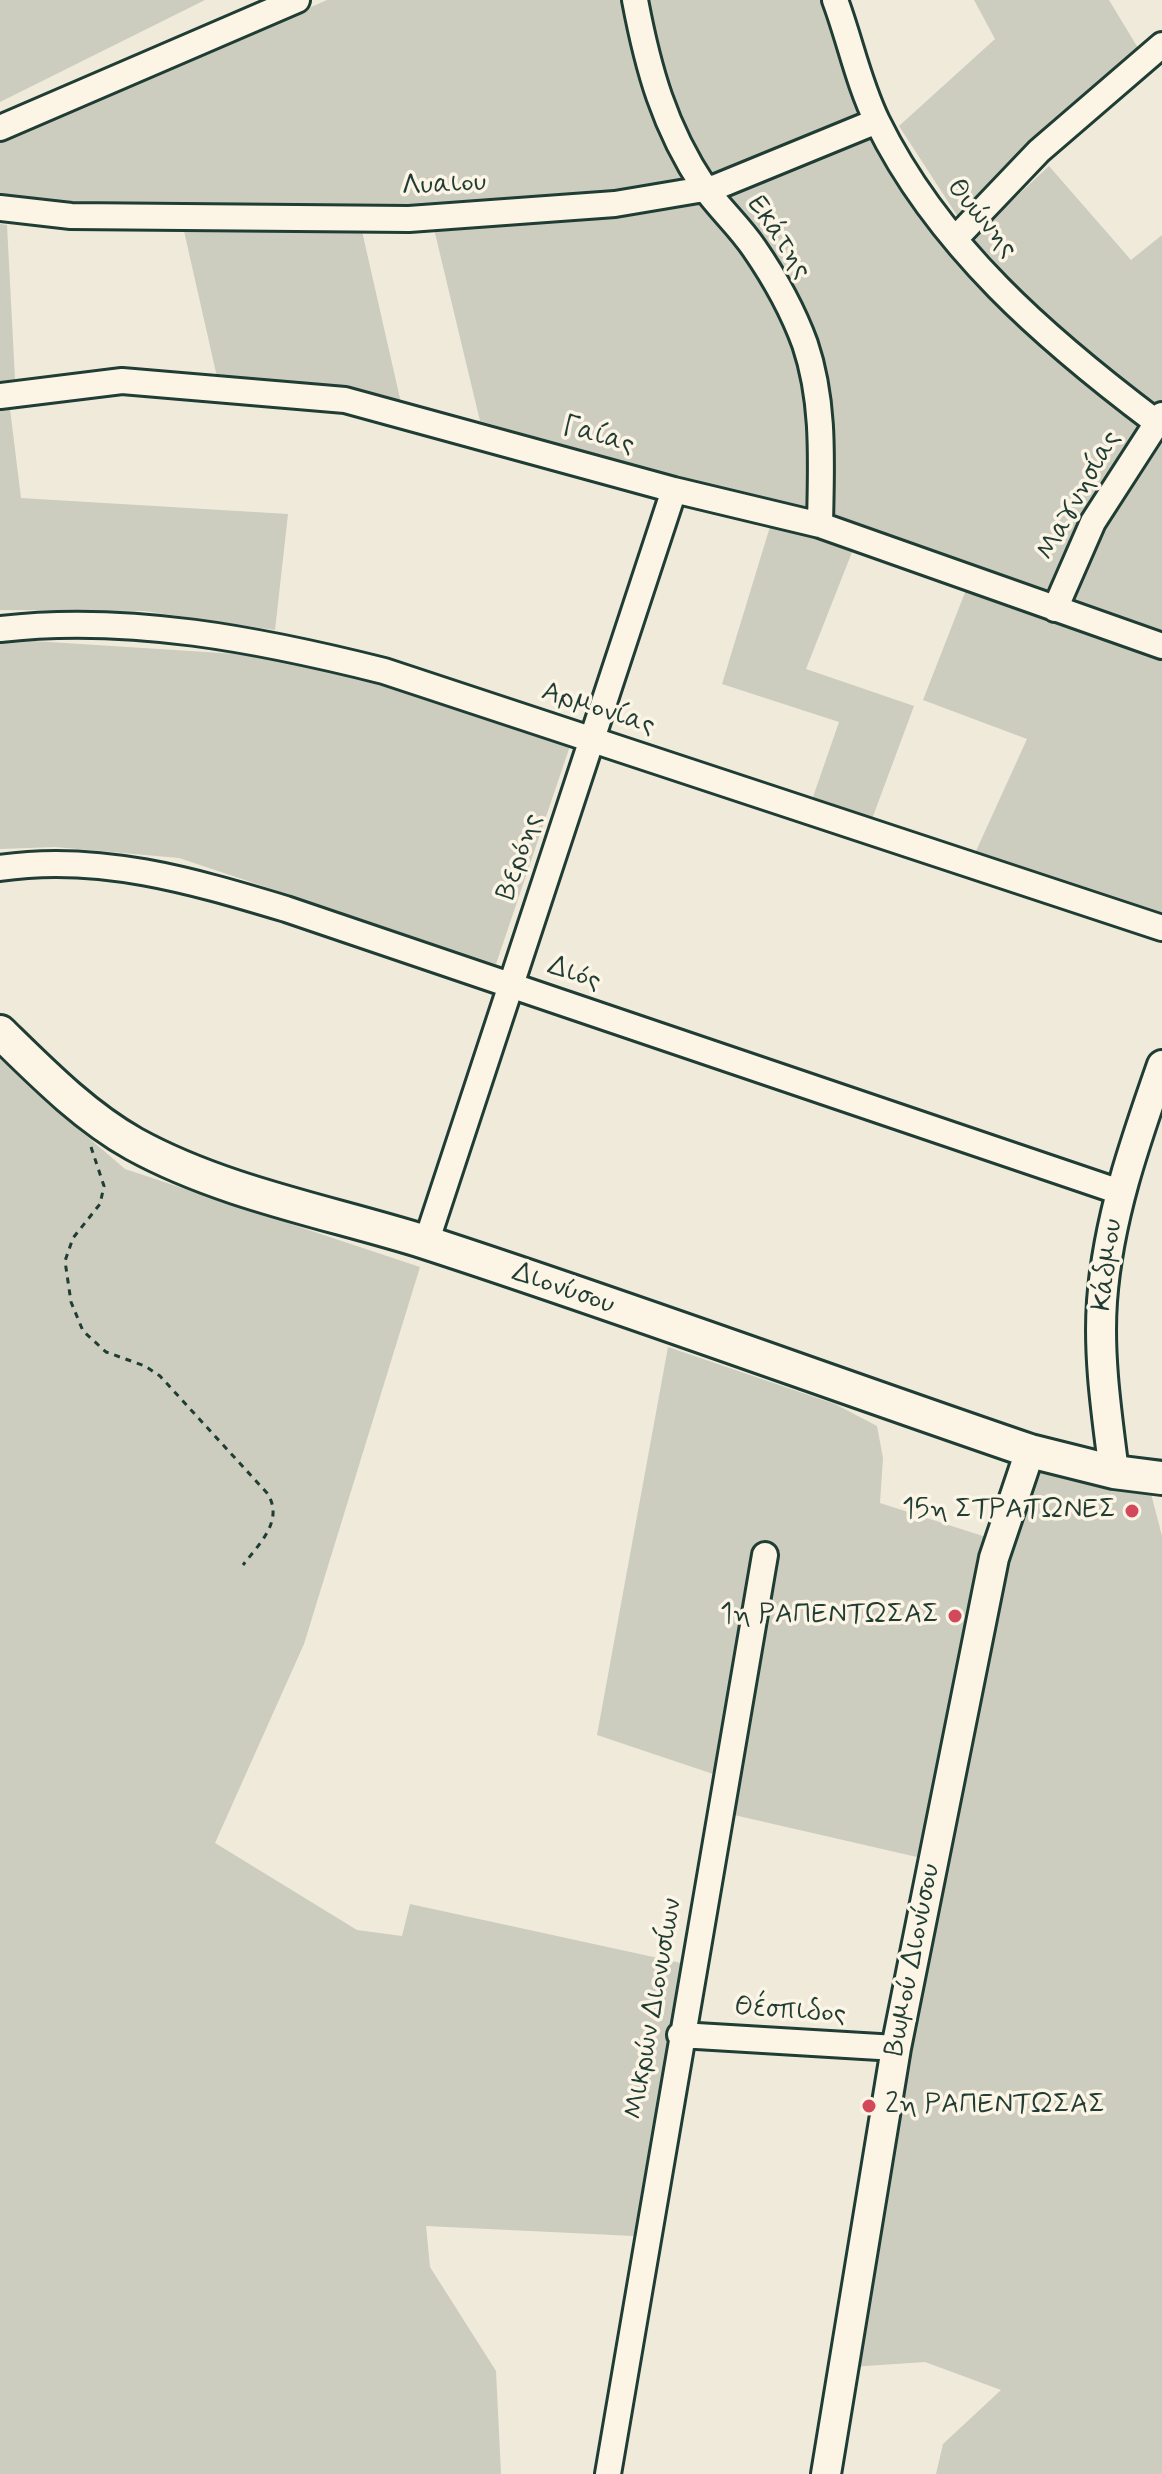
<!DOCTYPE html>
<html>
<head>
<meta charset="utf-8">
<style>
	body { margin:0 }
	canvas { display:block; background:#efeada }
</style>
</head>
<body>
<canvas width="1162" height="2474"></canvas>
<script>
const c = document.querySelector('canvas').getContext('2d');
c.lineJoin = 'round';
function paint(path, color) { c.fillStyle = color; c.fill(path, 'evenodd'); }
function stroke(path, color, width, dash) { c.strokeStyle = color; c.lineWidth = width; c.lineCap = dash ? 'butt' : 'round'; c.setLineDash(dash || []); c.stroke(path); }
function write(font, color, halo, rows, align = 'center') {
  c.font = font + ' Mynerve,sans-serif'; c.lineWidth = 7; c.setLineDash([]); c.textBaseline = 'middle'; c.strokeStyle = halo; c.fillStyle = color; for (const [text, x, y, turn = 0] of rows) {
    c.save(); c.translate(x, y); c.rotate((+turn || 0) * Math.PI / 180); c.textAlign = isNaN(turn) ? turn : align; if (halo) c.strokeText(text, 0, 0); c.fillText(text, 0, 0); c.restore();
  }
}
paint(new Path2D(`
	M0,0H205L0,102Z
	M327,0H821L865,114L732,173L618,197L432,203L357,209L401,403L313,387L217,377L179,209L56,204L0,198V143Z
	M974,0H1109L1138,48L1021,151L958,217L899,126L995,39Z
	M875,136L955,254L1049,166L1131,260L1162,235V912L976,851L1027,739L923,700L973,572L858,537L806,669L914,706L872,819L813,797L839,722L722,684L776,507L480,421L434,229L651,211L732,193Z
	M0,224L7,225L15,379L0,382Z
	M10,409L21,498L288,514L275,630L144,611L0,610V411Z
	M18,640L237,654L343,672L570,746L496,964L179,858L55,847L0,849V643Z
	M0,1049L54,1108L125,1169L420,1267L304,1644L215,1843L357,1930L402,1936L410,1904L681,1963L634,2236L426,2226L430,2267L496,2371L501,2474H0Z
	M668,1347L835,1404L877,1426L883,1458L880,1503L986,1537L917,1857L734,1815L737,1782L597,1735Z
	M1044,1465L1150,1490L1162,1536V2474H936L943,2444L1001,2390L925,2362L851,2367L1007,1557Z`), '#cccdbf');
const minor = new Path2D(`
	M635,0C648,69 664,127 704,187C719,208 739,226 754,248C774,277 793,311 805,344C825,403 821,465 820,525
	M835,0C850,40 858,82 877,121C938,246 1047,340 1156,422
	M0,128L297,0
	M0,208L71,216L409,219L615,204L716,187L877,121
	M955,239L1039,151L1162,45
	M0,396L122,381L345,400L674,490L820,525L1162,646
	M1055,609L1093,522L1162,415
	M0,629C128,614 261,640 384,671L1162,928
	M0,868C98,853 193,881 286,909L1120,1192
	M426,1243L674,490
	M680,2035L896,2048
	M608,2474L765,1555`);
const tertiary = new Path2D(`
	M1114,1472C1107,1416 1098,1358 1102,1301C1108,1219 1135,1142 1162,1065
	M826,2474L896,2048L994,1558L1030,1451`);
const secondary = new Path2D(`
	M0,1032C41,1072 84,1116 134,1144C223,1193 329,1212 425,1242C628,1308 828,1382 1030,1451L1114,1472L1162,1478`);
stroke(minor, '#1f3d34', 30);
stroke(tertiary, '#1f3d34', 34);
stroke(secondary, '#1f3d34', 38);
stroke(new Path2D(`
	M91,1147L104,1186L100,1204L73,1238L65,1261L71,1302L83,1331L106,1352L145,1366L160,1376L267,1493C285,1520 259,1544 243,1565`), '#1f3d34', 3, [6, 6]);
stroke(minor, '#fcf5e5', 24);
stroke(tertiary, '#fcf5e5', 28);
stroke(secondary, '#fcf5e5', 32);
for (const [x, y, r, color] of [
	[1132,1511,8,"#d1495b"],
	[955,1616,8,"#d1495b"],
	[869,2106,8,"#d1495b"]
]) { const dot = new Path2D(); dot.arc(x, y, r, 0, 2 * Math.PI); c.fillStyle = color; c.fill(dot); stroke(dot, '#fcf5e5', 3); }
write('28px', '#1f3d34', '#fcf5e5', [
	["Λυαιου",444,186,-3],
	["Θυώνης",981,219,50],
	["Εκάτης",778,238,56],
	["Γαίας",598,437,16],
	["Μαγνησίας",1080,496,-61],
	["Αρμονίας",598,710,18],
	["Βερόης",521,857,-71],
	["Διός",574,975,19],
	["Κάδμου",1109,1265,-83],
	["Διονύσου",563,1290,19],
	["Βωμού Διονύσου",914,1960,-79],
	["Μικρών Διονυσίων",655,2009,-80],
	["Θέσπιδος",790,2012,4]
]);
write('28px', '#1f3d34', '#fcf5e5', [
	["15η ΣΤΡΑΤΩΝΕΣ",1116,1511],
	["1η ΡΑΠΕΝΤΩΣΑΣ",939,1616],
	["2η ΡΑΠΕΝΤΩΣΑΣ",885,2106,"left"]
], 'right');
</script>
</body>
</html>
